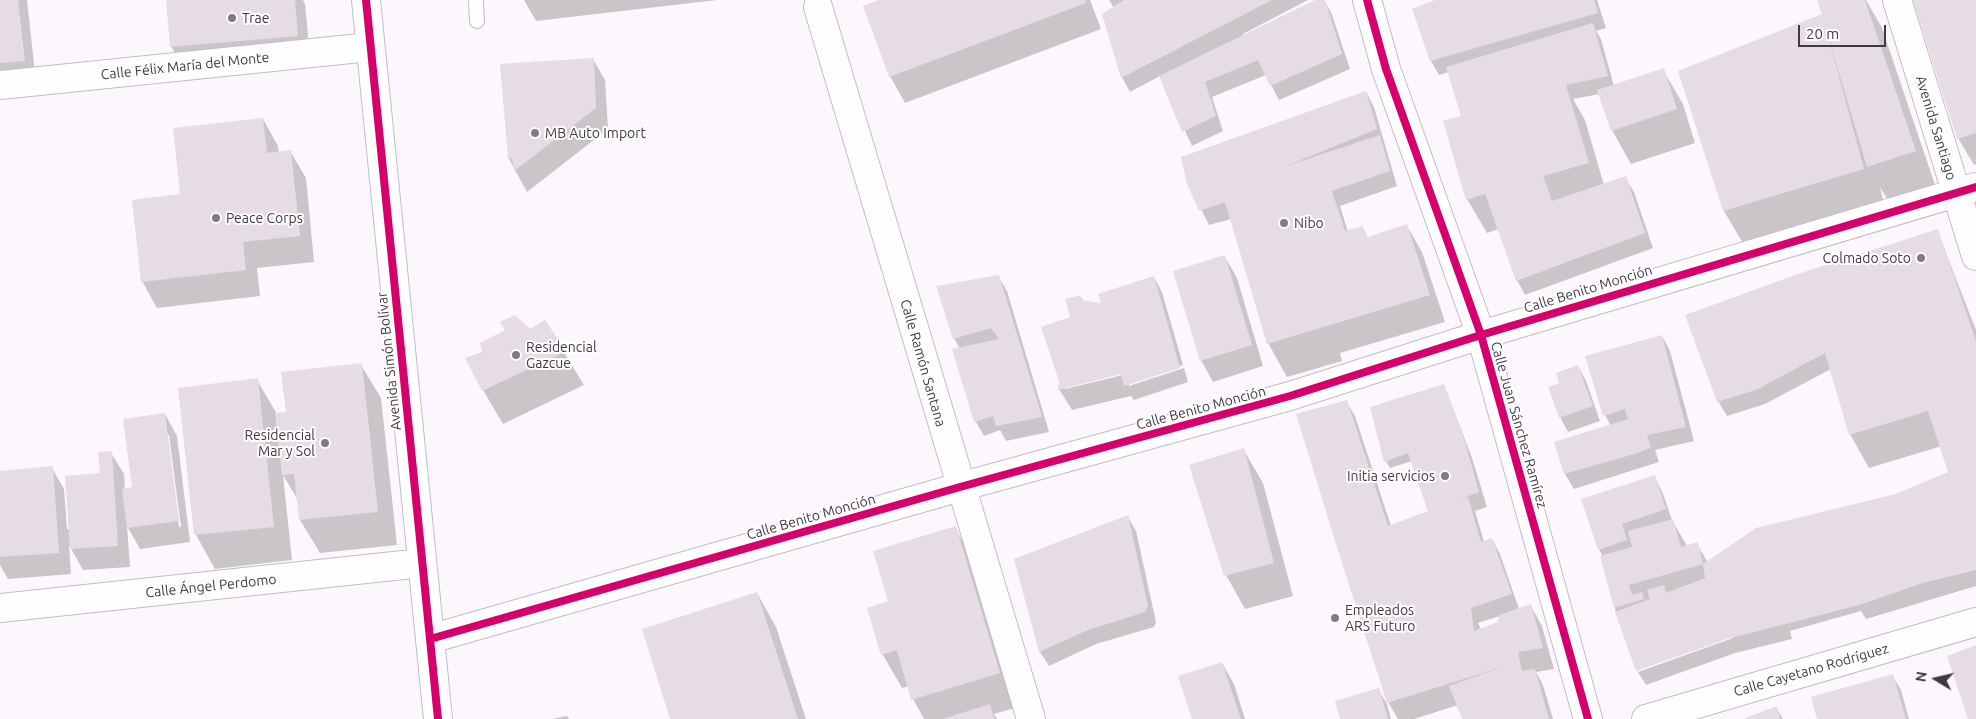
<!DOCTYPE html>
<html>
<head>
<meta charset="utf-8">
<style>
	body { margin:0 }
	#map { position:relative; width:1976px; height:719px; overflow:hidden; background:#fcf7fc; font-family:Ubuntu,sans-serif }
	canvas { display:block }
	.north { position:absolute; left:1911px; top:654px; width:50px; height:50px; -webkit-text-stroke:4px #fff; paint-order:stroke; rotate:279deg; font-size:14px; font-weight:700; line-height:20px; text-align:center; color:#423841 }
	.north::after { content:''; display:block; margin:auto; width:18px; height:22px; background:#423841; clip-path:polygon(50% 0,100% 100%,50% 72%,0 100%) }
	.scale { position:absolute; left:1798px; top:25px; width:88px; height:22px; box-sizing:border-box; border:2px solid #423841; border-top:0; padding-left:6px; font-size:15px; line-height:18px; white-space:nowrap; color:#423841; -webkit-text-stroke:4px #fff; paint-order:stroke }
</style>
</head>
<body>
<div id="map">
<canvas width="1976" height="719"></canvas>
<div class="north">N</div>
<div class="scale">20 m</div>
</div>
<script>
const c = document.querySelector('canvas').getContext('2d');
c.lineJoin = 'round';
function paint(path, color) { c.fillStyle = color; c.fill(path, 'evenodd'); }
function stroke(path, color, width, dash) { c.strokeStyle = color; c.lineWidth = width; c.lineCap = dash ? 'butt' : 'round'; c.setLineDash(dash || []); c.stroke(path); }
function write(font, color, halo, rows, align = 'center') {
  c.font = font + ' Ubuntu,sans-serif'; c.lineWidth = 4; c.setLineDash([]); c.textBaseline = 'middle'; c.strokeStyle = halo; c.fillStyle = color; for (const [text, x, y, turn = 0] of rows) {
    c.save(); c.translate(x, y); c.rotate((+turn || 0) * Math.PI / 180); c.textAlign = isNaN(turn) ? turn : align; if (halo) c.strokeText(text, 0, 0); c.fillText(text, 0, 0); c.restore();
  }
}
paint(new Path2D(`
	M0,0H27L36,82L0,86Z
	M167,0H303L305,4L310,57L183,68L171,46Z
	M524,0H717L536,21Z
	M883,0H1090L1101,29L905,103L890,76Z
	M1109,0H1308L1243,34L1244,36L1318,0H1324L1331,12L1350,69L1279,100L1266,75L1212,97L1223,131L1192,146L1160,76L1130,92L1122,77L1114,8Z
	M1438,0H1597L1606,28L1596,31L1601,39L1614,86L1663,70L1683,104L1695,143L1631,164L1612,130L1600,94L1573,99L1585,120L1604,185L1625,178L1634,192L1653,248L1525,295L1517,280L1499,229L1487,233L1467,199L1463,117L1449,72L1439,75L1431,61Z
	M1819,0H1866L1882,28L1935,185L1888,200L1880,187L1885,208L1747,250L1724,211L1679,72L1824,15Z
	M1914,0H1976V164L1974,165L1958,138Z
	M593,59L605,80L608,129L527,192L509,159L501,65Z
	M1366,92L1374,107L1397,186L1340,206L1348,232L1368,238L1407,226L1422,252L1445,322L1340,353L1342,361L1287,377L1268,343L1231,219L1209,225L1188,183Z
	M263,119L278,146L279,153L290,151L306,178L314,262L257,268L260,296L157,308L142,281L181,195Z
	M1937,230L1976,330V586L1866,619L1861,611L1790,631L1792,639L1735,653L1646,685L1638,672L1733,638L1732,635L1638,669V672L1616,613L1603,557L1599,549L1654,476L1662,491L1672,520L1687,546L1697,544L1708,563L1896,495L1950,472L1942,446L1869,468L1850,434L1831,369L1765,404L1727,416L1718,401Z
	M1225,257L1237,278L1263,366L1213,382L1201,360Z
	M998,276L1007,291L1049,432L1006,441L1000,430L984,436L976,422L954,350L960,349L954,338Z
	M1154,277L1162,292L1183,365L1129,383V386L1184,368L1188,382L1134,400L1131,396L1072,410L1059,389L1072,318L1080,296L1084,302L1102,305ZM1126,372L1127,374L1065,389V387Z
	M545,321L584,385L503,424L483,390V353L530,331Z
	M1662,336L1670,351L1694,441L1655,450L1659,462L1574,489L1565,474L1556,443L1611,426L1605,415Z
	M361,365L381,398L397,545L320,553L300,520L299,502L283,475L292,560L215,569L196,535L180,389L257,380L277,414L287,413Z
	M1578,366L1586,381L1600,421L1568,432L1560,417Z
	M1447,393L1472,458L1487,507L1475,511L1484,542L1492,539L1500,554L1519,609L1530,605L1542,626L1554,669L1536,672L1543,685L1553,719H1463L1458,705L1414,719H1398L1388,702L1346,401L1355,416L1391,526L1430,512L1412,461L1390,468L1386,461ZM1500,616L1499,623L1481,629L1478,623Z
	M165,414L177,436L190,542L140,549L127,526L130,567L83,570L69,545L71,574L8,579L0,565V472L52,468L64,489L67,529H70L111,453L124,474L125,490L133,488ZM167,435H169L181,527H179Z
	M1243,449L1263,483L1293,596L1245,609L1226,575Z
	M1128,517L1136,531L1156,622L1154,627L1096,644L1049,666L1040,652L1015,559Z
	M955,528L974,561L1018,707L994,714L997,719H924L913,699L909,686L902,688L883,655L869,608L890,602Z
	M757,593L776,627L806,719H672Z
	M1222,663L1234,684L1245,719H1193Z
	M1892,675L1901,690L1909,719H1818Z
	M1378,689L1387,704L1391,719H1342Z
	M1776,707L1783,719H1746Z
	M567,716L569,719H552Z`), '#0003');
paint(new Path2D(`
	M0,0H18L25,61L0,63Z
	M166,0H295L298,36L170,47Z
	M879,0H1085L1086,3L889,77L863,6Z
	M1124,0H1272L1121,78L1102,14Z
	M1315,0H1325L1342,54L1270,86L1258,60L1205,82L1216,116L1182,132L1159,76Z
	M1435,0H1594L1598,13L1430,61L1412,9Z
	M1817,0H1865L1916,151L1867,167L1828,36L1864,169L1723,211L1678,71L1822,14Z
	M1913,0H1976V133L1957,139Z
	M1593,23L1608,76L1566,85L1589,163L1543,176L1552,201L1626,176L1645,233L1516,281L1485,194L1466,200L1443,121L1461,116L1446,67Z
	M594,58L596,108L514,171L512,158L508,159L500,64Z
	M1664,68L1677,109L1611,131L1597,90Z
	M1366,91L1377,129L1286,166L1380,135L1390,171L1332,191L1345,231L1362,226L1368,237L1407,224L1430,295L1267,344L1225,202L1199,211L1187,184L1181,157Z
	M263,118L267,153L291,150L300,236L243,242L246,270L141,282L132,200L180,194L173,128Z
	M1938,229L1976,341V570L1923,583L1859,605L1727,639L1636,671L1615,612L1650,599L1647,590L1664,585L1666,593L1705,578L1703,564L1756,528L1896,494L1948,472L1928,411L1849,435L1825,353L1756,390L1717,402L1685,315L1801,273Z
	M1225,255L1252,345L1200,361L1173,271Z
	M999,275L1042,417L996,426L993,416L974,422L952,349L999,339L991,328L953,339L936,286Z
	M1154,276L1180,368L1124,386L1121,374L1058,390L1059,381L1041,327L1070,317L1065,299L1081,295V300L1101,303L1098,294Z
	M515,315L530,329L545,320L566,351L482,391L465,358L482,352L480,343L505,330L500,322Z
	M1662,335L1686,427L1647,435L1651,447L1638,453L1564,474L1554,442L1628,419L1625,409L1603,416L1585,356Z
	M362,363L378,512L299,520L294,474L282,475L275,413L286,412L281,372Z
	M1578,365L1593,406L1559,418L1548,387L1559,383L1556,373Z
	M258,378L274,527L194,535L178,388Z
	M1444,384L1465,442L1479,492L1460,499L1468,497L1481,542L1492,538L1512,594L1471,608L1474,631L1498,622L1499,615L1531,604L1543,648L1518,652L1522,671L1535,669L1549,719H1462L1449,686L1502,667L1387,703L1336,544L1296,414L1347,400L1388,526L1428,511L1408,453L1384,462L1370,407Z
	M165,413L179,521L127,528L122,489L132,487L123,419Z
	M1244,448L1274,563L1224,576L1189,465Z
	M112,451L118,546L70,549L65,476L100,473L98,452Z
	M53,466L59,553L0,557V471Z
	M1655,475L1666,509L1622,524L1627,540L1598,550L1581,499Z
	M1128,515L1148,606L1145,612L1088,630L1039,652L1014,559Z
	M1673,519L1681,547L1698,542L1703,564L1629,585L1632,595L1642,592L1644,599L1614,608L1600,556L1632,547L1628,531Z
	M956,526L1000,673L911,700L897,650L881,655L867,608L888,601L873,551Z
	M757,592L798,719H670L642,629Z
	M1976,645V719H1968L1947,656Z
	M1222,662L1241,719H1192L1178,676Z
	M1893,674L1906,719H1817L1811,697Z
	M1379,688L1388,719H1340L1335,701Z
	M990,704L994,719H943Z
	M1777,706L1780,719H1743Z`), '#e5dce5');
const lane = new Path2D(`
	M476,0L477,21`);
const street = new Path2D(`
	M1367,0L1386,69L1481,335L1588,719
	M818,7L1031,719
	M0,85L370,47
	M0,608L422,563
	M430,639L960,487L1290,396L1481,335L1976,187
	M1646,719L1976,622`);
const secondary = new Path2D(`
	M366,0L438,719
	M1897,0L1976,256`);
stroke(lane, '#c3bcc3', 16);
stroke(street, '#c3bcc3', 30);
stroke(secondary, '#c3bcc3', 30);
stroke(lane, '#fffeff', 14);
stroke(street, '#fffeff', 28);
stroke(secondary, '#fffeff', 28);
stroke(new Path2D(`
	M366,0L438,719
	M1367,0L1386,69L1481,335L1588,719
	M430,639L960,487L1290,396L1481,335L1976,187`), '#d6006c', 8);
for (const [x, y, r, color] of [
	[232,18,5,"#837b82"],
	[535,133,5,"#837b82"],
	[216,218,5,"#837b82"],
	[1284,223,5,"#837b82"],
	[1921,258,5,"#837b82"],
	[516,355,5,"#837b82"],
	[325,443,5,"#837b82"],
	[1445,476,5,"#837b82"],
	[1335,618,5,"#837b82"]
]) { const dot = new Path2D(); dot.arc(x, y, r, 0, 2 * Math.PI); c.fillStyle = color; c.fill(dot); stroke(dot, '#fff', 2); }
write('14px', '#423841', '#fff', [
	["Trae",242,18],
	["MB Auto Import",545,133],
	["Peace Corps",226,218],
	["Nibo",1294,223],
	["Colmado Soto",1911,258,"right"],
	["Residencial",526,347],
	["Gazcue",526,363],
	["Residencial",315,435,"right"],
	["Mar y Sol",315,451,"right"],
	["Initia servicios",1435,476,"right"],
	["Empleados",1345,610],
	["ARS Futuro",1345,626]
], 'left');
write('14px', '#423841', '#fff', [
	["Calle Félix María del Monte",185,66,-6],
	["Avenida Santiago",1936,128,73],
	["Calle Benito Monción",1588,289,-17],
	["Avenida Simón Bolívar",389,361,-96],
	["Calle Ramón Santana",923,363,74],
	["Calle Benito Monción",1201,408,-15],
	["Calle Juan Sánchez Ramírez",1519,425,74],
	["Calle Benito Monción",811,517,-16],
	["Calle Ángel Perdomo",211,586,-6],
	["Calle Cayetano Rodríguez",1811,670,-16]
]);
</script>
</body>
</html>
